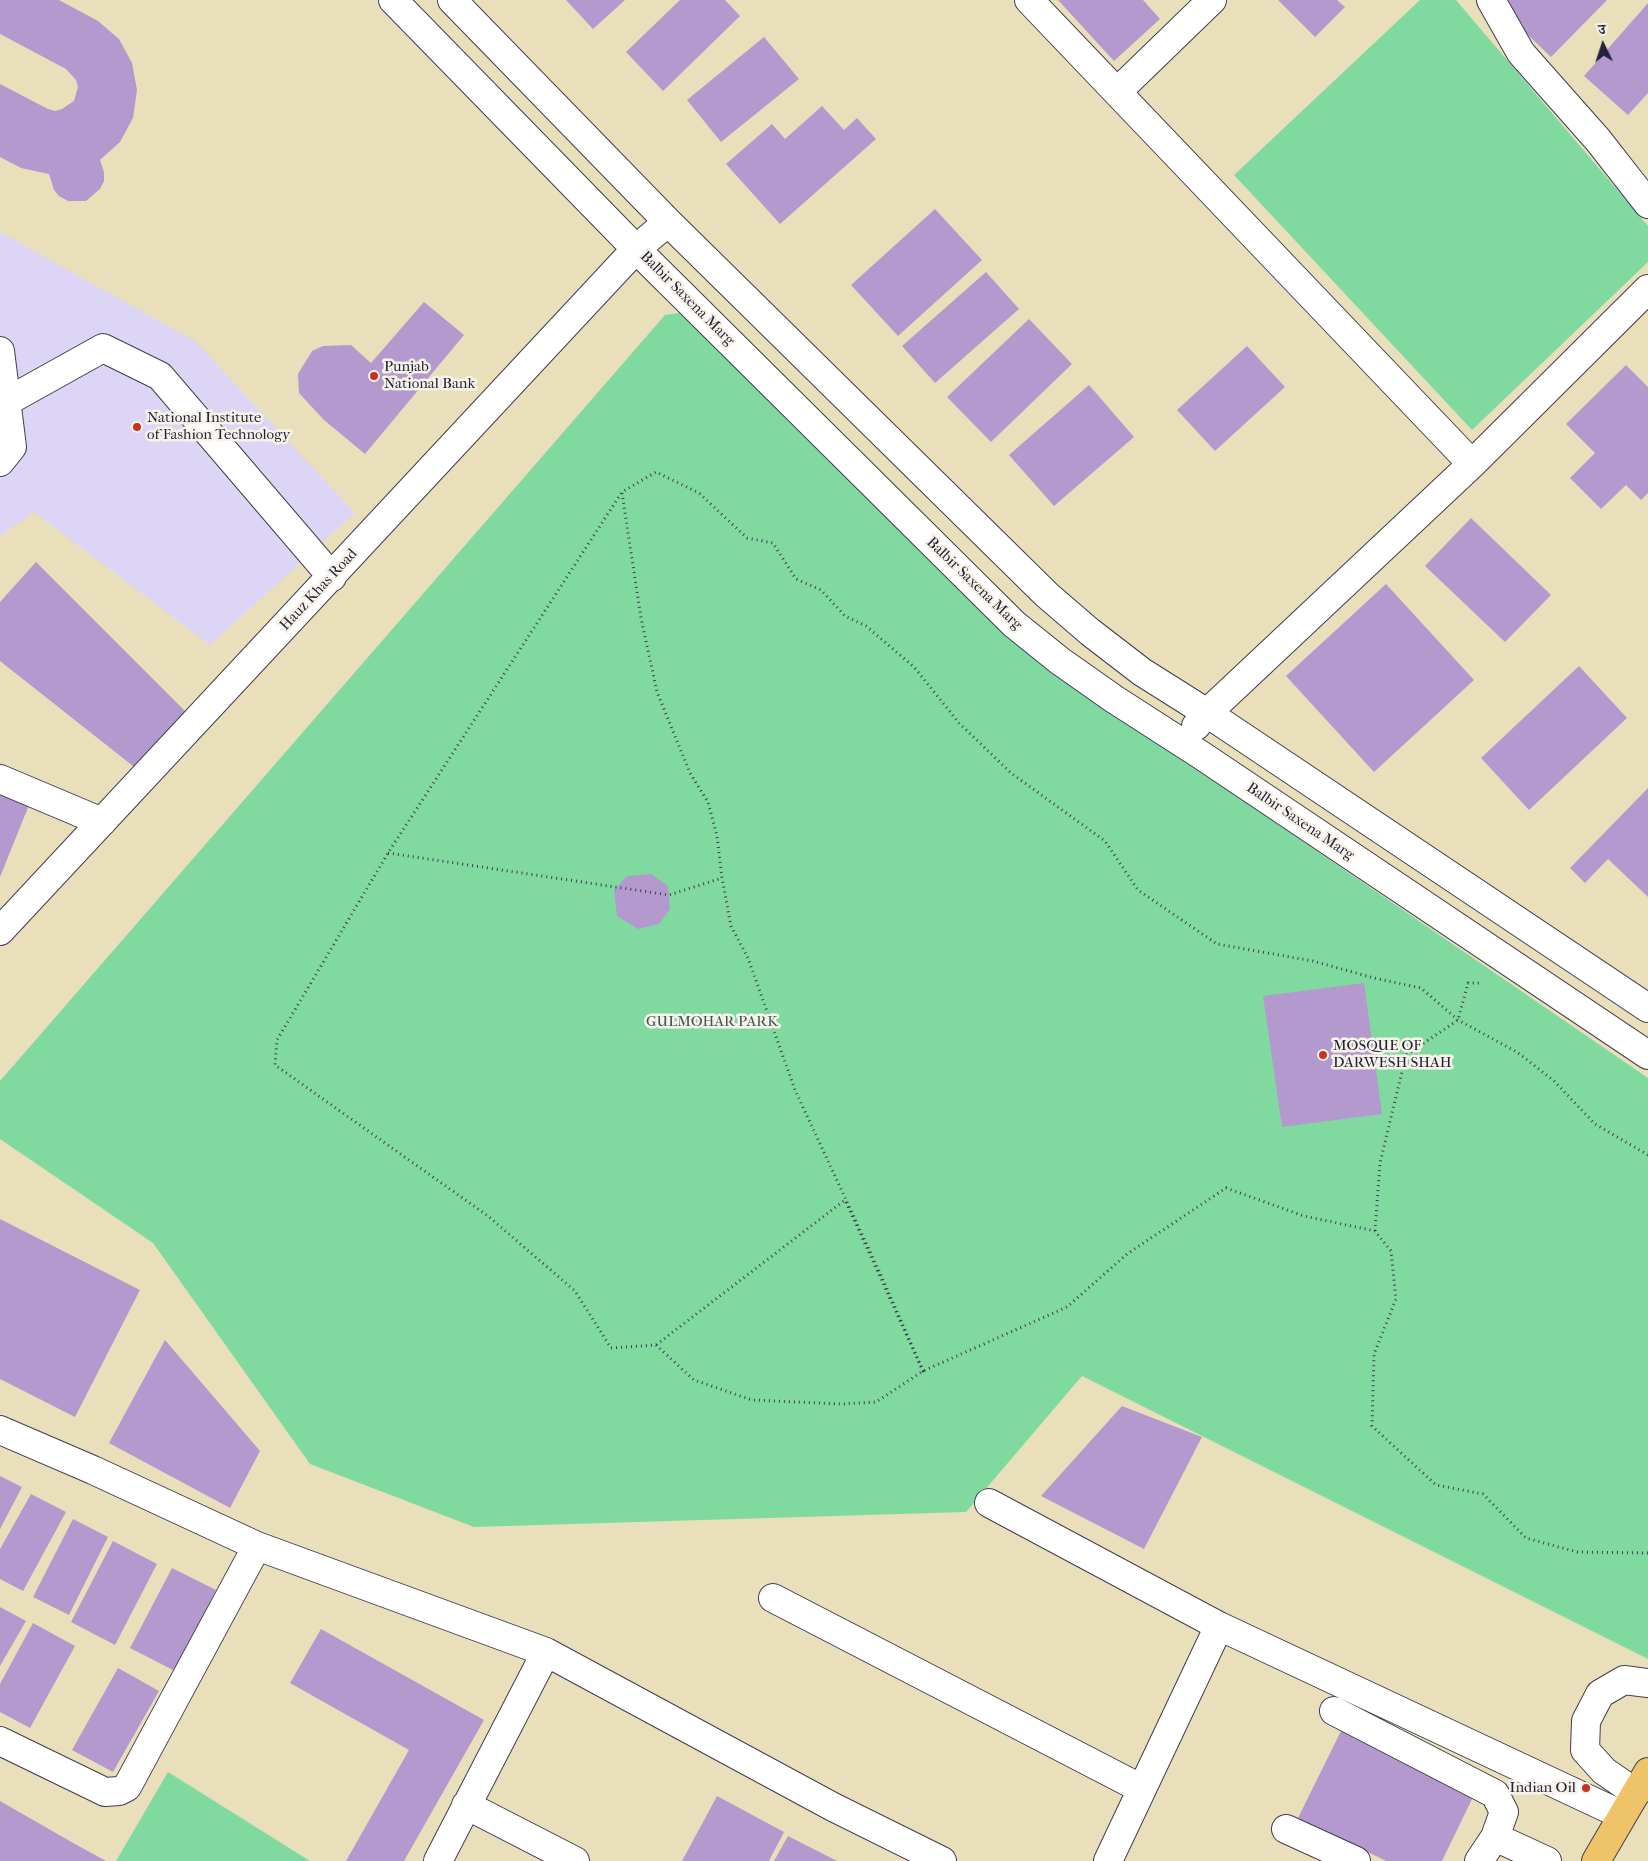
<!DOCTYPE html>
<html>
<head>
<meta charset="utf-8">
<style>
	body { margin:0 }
	#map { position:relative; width:1648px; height:1861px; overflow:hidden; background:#e9dfbb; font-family:"IM FELL French Canon","Noto Serif Devanagari",serif }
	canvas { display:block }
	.north { position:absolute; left:1578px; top:20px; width:50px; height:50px; -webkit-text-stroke:4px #f7f3e8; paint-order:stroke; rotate:356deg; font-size:14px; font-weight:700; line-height:20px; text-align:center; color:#22223b }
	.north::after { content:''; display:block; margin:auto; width:18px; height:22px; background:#22223b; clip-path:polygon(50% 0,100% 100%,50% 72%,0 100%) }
</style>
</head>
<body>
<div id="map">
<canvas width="1648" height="1861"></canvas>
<div class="north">उ</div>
</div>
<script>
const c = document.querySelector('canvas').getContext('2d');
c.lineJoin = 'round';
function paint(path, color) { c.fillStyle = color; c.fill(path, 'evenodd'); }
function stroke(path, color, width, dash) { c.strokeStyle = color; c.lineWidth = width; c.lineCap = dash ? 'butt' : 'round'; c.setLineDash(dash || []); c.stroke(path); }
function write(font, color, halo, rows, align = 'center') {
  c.font = font + ' "IM FELL French Canon",serif'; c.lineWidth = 5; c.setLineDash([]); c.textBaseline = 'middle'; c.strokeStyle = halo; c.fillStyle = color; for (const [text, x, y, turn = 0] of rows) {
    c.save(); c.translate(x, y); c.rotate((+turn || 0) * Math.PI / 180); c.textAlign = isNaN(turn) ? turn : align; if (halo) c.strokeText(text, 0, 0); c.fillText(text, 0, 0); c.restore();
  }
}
paint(new Path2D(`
	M0,232L195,341L355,513L210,645L34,512L0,536Z`), '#ddd5f6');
paint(new Path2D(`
	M1420,0H1456L1648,226V262L1472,430L1234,175Z
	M691,311L1104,705L1648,1078V1659L1082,1376L966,1512L474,1527L310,1464L153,1243L0,1139V1081L665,315Z
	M168,1772L310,1861H116Z`), '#80daa0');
paint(new Path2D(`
	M0,0H59L98,21L119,39L132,63L137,90L133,118L120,142L100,160L104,172V181L100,189L86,201H68L59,196L54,190L49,174L21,168L0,157V84L48,109L55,111L62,109L74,101L78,87L76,80L66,69L0,34Z
	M566,0H625L593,29Z
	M680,0H725L740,16L663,91L626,52Z
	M1058,0H1143L1160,19L1114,61Z
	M1278,0H1337L1345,7L1315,37Z
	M1496,0H1607L1551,57L1494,2Z
	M1648,3V93L1628,115L1584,76Z
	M764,37L799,79L721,142L687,100Z
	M822,106L844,130L857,118L876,139L780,224L726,164L772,124L785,139Z
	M935,209L982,260L898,336L851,285Z
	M986,272L1019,309L935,383L902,346Z
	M424,302L464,335L365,454L324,420L299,393L298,374L312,351L323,346L351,345L371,363Z
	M1029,319L1072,364L991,442L947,397Z
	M1247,346L1285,387L1215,451L1177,410Z
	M1626,365L1648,387V493L1641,500L1626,485L1601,509L1570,478L1595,453L1566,424Z
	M1089,385L1134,437L1054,506L1009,455Z
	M1471,518L1551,595L1505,642L1425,566Z
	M36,562L188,714L138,770L0,661V602Z
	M1386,584L1474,680L1374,772L1286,676Z
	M1579,666L1627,718L1529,810L1481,758Z
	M1648,788V897L1608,859L1585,883L1570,868Z
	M0,794L29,805L0,877Z
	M651,874L668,886L670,909L659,924L638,929L617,916L614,890L627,876Z
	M1364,983L1382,1114L1282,1127L1263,996Z
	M0,1219L140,1290L75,1417L0,1379Z
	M165,1340L260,1451L230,1508L109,1443Z
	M1122,1406L1202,1437L1144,1549L1041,1496Z
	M0,1476L22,1487L0,1529Z
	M31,1494L66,1512L23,1591L0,1579V1549Z
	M73,1519L108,1537L69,1615L33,1597Z
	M113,1541L157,1564L115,1645L71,1622Z
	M172,1568L216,1590L175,1671L130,1648Z
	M0,1607L26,1621L0,1666Z
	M33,1623L75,1646L30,1728L0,1712V1684Z
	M321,1629L484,1720L404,1861H346L409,1750L290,1683Z
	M118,1668L159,1691L113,1772L72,1750Z
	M1341,1731L1474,1795L1442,1861H1386L1298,1818Z
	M717,1796L784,1832L769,1861H682Z
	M0,1801L75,1844L106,1861H0Z
	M788,1836L837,1861H774Z`), '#b499cf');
const minor = new Path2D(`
	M393,0L636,249L1014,624L1060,661L1114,699L1201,755L1648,1055
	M452,0L668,222L1047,595L1090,632L1142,672L1207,713L1648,1008
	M1029,0L1472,464
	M1491,0L1521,53L1598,140L1648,204
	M1117,92L1212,0
	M0,351L12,447L0,462
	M6,402L103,348L160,376L332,577
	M1196,726L1207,713L1472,464L1648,289
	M0,779L102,822
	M0,931L636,249L668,222
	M0,1430L93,1470L257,1546L546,1652L833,1807L942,1861
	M989,1503L1219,1626L1108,1861
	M773,1598L1142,1789
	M1219,1626L1622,1815
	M1334,1711L1495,1794L1504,1812L1495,1837L1479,1861
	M0,1741L105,1792L119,1791L127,1787L257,1546
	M1636,1793L1604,1771L1585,1750L1586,1721L1600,1694L1624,1680L1648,1683
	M466,1805L575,1861
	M1286,1829L1356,1861
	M1495,1837L1547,1861
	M438,1861L546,1652`);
const major = new Path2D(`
	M1596,1861L1648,1772`);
stroke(minor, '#403e4e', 30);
stroke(major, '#403e4e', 30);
stroke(new Path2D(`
	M622,493L641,618L657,692L690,773L708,802L717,836L722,878L731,926L748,958L795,1090L880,1273L923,1371L845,1200L656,1345
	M388,853L669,895L722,878
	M1648,1155L1595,1124L1554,1081L1517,1052L1458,1020L1421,988L1374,978L1313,961L1217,944L1138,890L1105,841L1011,773L959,723L914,667L866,626L845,616L821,590L796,579L773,543L747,538L699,493L656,472L622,492L388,853L277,1040L275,1065L488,1216L575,1291L611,1348L656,1345L694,1380L752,1400L842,1404L876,1402L923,1371L1067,1307L1127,1254L1226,1188L1304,1216L1375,1231L1391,1251L1396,1299L1374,1354L1372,1426L1436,1485L1483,1494L1526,1538L1577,1552L1648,1553
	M1375,1231L1380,1163L1406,1055L1458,1020L1468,983H1482`), '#403e4e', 3, [1, 4]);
stroke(minor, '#fff', 28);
stroke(major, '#efc469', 28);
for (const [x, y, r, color] of [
	[374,376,5,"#c8321e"],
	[137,427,5,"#c8321e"],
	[1323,1055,5,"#c8321e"],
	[1586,1788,5,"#c8321e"]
]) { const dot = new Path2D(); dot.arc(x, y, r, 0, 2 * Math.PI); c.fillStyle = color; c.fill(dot); stroke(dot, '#f7f3e8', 2); }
write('15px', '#22223b', '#f7f3e8', [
	["Balbir Saxena Marg",687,299,45],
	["Balbir Saxena Marg",974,584,44],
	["Hauz Khas Road",319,590,-47],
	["Balbir Saxena Marg",1300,822,34]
]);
write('15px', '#22223b', '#f7f3e8', [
	["Punjab",384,367],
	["National Bank",384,384],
	["National Institute",147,418],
	["of Fashion Technology",147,435],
	["MOSQUE OF",1333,1046],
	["DARWESH SHAH",1333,1063],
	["Indian Oil",1576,1788,"right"]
], 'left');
write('15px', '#3e5959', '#f7f3e8', [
	["GULMOHAR PARK",712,1022]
]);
</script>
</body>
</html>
